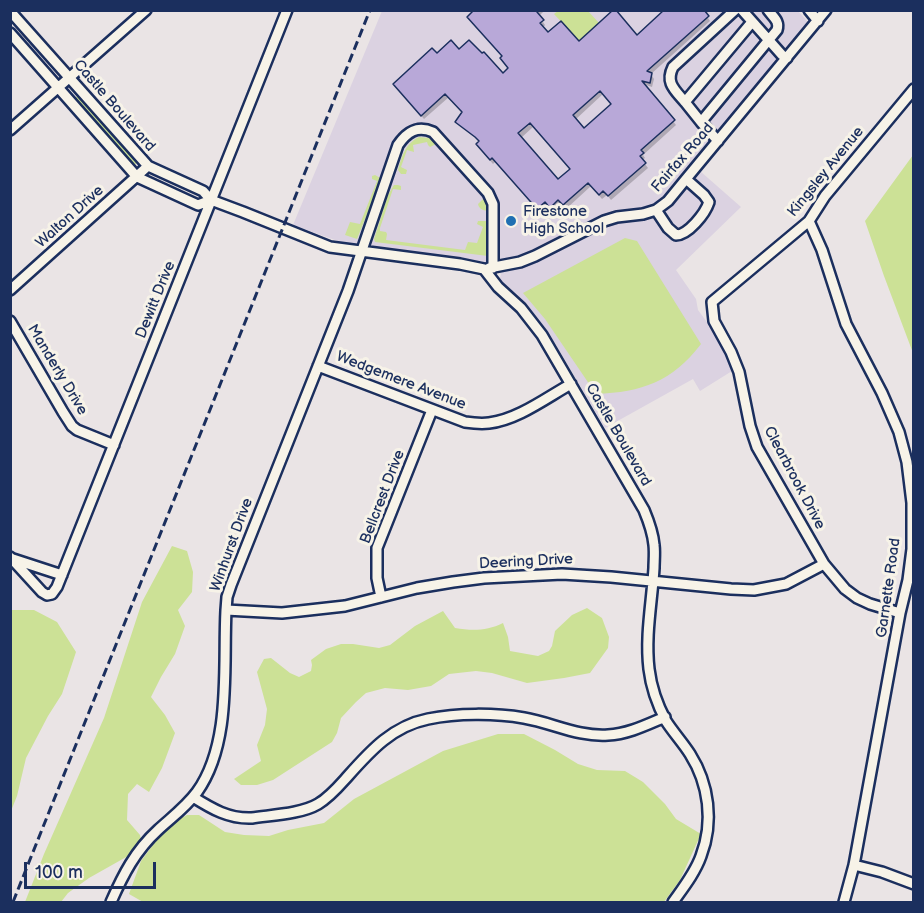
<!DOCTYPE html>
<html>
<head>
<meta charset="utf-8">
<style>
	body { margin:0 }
	#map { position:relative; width:924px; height:913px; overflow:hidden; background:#eae4e5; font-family:"Balsamiq Sans",sans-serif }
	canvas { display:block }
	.frame { position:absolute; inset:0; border:12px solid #1b2f5e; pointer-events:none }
	.scale { position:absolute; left:24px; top:862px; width:132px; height:27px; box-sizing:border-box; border:3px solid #1b2f5e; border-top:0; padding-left:8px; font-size:18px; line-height:21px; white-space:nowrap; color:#1b2f5e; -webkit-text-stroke:4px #f7f3e8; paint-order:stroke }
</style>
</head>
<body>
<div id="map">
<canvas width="924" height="913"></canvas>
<div class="frame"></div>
<div class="scale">100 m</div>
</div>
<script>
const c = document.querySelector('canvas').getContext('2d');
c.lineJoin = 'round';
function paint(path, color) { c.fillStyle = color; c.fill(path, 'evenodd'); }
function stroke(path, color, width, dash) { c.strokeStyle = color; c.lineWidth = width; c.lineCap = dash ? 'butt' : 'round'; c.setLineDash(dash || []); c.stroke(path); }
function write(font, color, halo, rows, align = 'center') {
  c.font = font + ' "Balsamiq Sans",sans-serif'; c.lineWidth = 6; c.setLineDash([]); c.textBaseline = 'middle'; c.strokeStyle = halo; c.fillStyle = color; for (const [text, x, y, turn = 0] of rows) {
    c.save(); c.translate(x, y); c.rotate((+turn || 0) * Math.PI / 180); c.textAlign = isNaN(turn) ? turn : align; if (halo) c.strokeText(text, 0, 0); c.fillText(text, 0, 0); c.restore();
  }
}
paint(new Path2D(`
	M797,10L810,24L692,164L741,207L676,270L696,299L698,310L718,337L728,354L732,371L700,391L693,379L605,428L547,330L531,311L502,285L499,281L501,274L485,262L349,245L293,225L382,11Z`), '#dbd2e1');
paint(new Path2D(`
	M558,11H588L599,23L579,41L554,14Z
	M80,96L136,159L137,162L135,165H132L77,103L75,100L76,97Z
	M419,137L430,138L437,142L487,199L489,208L487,211C483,210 479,209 478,204L484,198L436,144L430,147L428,145L427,142L413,145L414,152L407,150L401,167L407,170L406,174H401L398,170C402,156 405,144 419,137Z
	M913,155H914L913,353L884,276L865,221Z
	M375,175L384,180L377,196L374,197L357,239L345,235L350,222L360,224L377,181L372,179V176Z
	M394,185H398L401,186V190L393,189L380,228V231L386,232L387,234L386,240L465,250L468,242L477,243L483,227L477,224L478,221H490L488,256L375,242L374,239L388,195Z
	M625,238L637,241L701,344C672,382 642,392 596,394L545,319L523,293Z
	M172,546L187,551L193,572L192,592L178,610L185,626L175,654L161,677L151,697L165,715L175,733L162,768L149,792L137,784L128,794L127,820L140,835L141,839L128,856L89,878L68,893L61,902H25L44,854L104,718L142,602Z
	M587,608L602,618L609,637L608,648L590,673L564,678L527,683L492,673L476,671L449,674L431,686L408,690L385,688L366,693L356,702L341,718L337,733L332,742L273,780L257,785H241L234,779L261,761L257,745L265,725L267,709L257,672L264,659L271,658L290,673L299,677L311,671L312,665L311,660L326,649L341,644H353L379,648L390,645L415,626L443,611L455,628C472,631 487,631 503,623L508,637L510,651L538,656L549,651L552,646L555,631L572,615Z
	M11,610H34L57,622L76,652L62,694L48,716L26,758L17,796L11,811Z
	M498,734H524L555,750L578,764L597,770L625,771L643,782L665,804L676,819L701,834L680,880L664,902H143L129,894L141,861L167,826L187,815H199L225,832L244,835L269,836L288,830L324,823L354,799L443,751Z`), '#cce196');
paint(new Path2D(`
	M476,10H545L539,16L545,25L543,28L548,34L579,44L637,37L666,10H709L706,15L710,21L651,74L654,79L652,87L643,84L676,125L643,155L645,158L642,160L648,168L611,200L607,195L602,199L591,186L566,209L561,203L553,211L548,206L541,213L495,162L493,164L480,149L478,145L481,142L470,131L474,137L460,126L457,122L463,113L449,97L424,119L397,88L437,55L459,51L503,75L509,69ZM603,94L612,105L584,130L575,120ZM533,127L571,170L558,181L521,138Z`), '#0003');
const building = new Path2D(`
	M474,10H538L537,12L544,20L540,23L548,32L561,21L579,41L613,10H616L637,35L664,10H704L709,16L647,71L652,73L650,83L642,81L675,120L641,150L644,153L640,156L646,163L608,196L603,191L599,195L588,183L563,205L558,200L550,208L545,202L537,209L492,158L490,160L476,144L479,141L475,137L455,122L462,112L445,94L421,116L393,84L432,48L437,53L451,40L459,49L469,40L482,53L484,52L503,73L508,68L500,58L502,56L467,17ZM600,91L611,104L584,128L573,115ZM530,123L570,169L558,179L518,133Z`);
paint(building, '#b8a8d8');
stroke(building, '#1b2f5e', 1.5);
const minor = new Path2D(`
	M742,10L782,55L787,58
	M809,10L818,21
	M10,11L148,166L203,191L211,200L243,212L330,247L460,264L484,269L498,287L521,308L542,335L644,510C649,522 653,533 654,545C655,553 654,561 654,568C652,602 645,635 649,669C651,686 658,706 666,721C673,732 683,743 690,754C709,784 714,822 701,856C695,873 683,888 673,902
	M752,22L685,102L701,122L777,30C780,21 773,17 768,10
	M10,33L137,177L198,205L211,200
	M685,102C675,90 665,83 673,67L735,10
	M701,122L718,141
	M10,130L146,10
	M656,210L668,228L676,235C688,235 705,214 709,202L704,195L686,179
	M809,221L822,250L846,324L882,393L899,432L907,462L912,503V549L908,580L900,613L854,865L844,902
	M489,268L520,262L535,256L604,221L617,217L643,214L656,210L668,201L686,179L826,10
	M10,290L148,166
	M10,321L63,412L72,426L77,430L114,445
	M318,366L465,422C472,423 481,424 489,423C517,420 546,398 571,384
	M10,557L42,592L47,595L52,594L57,587L287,10
	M13,559L62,575
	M381,597L377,578V548L432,410
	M226,610L282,613L345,606L417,588L453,582L484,578L562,574L611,577L731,589L754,590L786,584L824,564
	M900,613L870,604L857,598L845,589L824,564L757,447L750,426L739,372L731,352L714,321L712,302L809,221L825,196L914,89
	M193,797C212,809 229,819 252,818C272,815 301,814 318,804C330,797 339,786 348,776C371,750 393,726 428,719C457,713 495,713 524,718C553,723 578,737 608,735C628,734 646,725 665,717
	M854,865L882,872L914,884
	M111,902C123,875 135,851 158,830C171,818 186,807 197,792C232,743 223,667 226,610L227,597L231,585L348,291L398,145C407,132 417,125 433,132L488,193L493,204V268`);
stroke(minor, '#1b2f5e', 14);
stroke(minor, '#f7f3e8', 9);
stroke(new Path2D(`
	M13,902L370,10`), '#1b2f5e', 3, [9, 4.5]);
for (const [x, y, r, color] of [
	[511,221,6,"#1f6fb2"]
]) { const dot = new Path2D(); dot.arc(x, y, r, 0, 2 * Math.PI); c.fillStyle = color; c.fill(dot); stroke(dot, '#f7f3e8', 2); }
write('15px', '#1b2f5e', '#f7f3e8', [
	["Castle Boulevard",114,106,49],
	["Fairfax Road",683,158,-49],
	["Kingsley Avenue",826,172,-51],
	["Walton Drive",70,217,-42],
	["Dewitt Drive",156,300,-68],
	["Manderly Drive",57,370,59],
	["Wedgemere Avenue",401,381,21],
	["Castle Boulevard",618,435,60],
	["Clearbrook Drive",794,478,62],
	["Bellcrest Drive",383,497,-69],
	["Winhurst Drive",232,545,-70],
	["Deering Drive",526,562,-3],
	["Garnette Road",889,588,-82]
]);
write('15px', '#1b2f5e', '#f7f3e8', [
	["Firestone",523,212],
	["High School",523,229]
], 'left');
</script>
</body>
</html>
